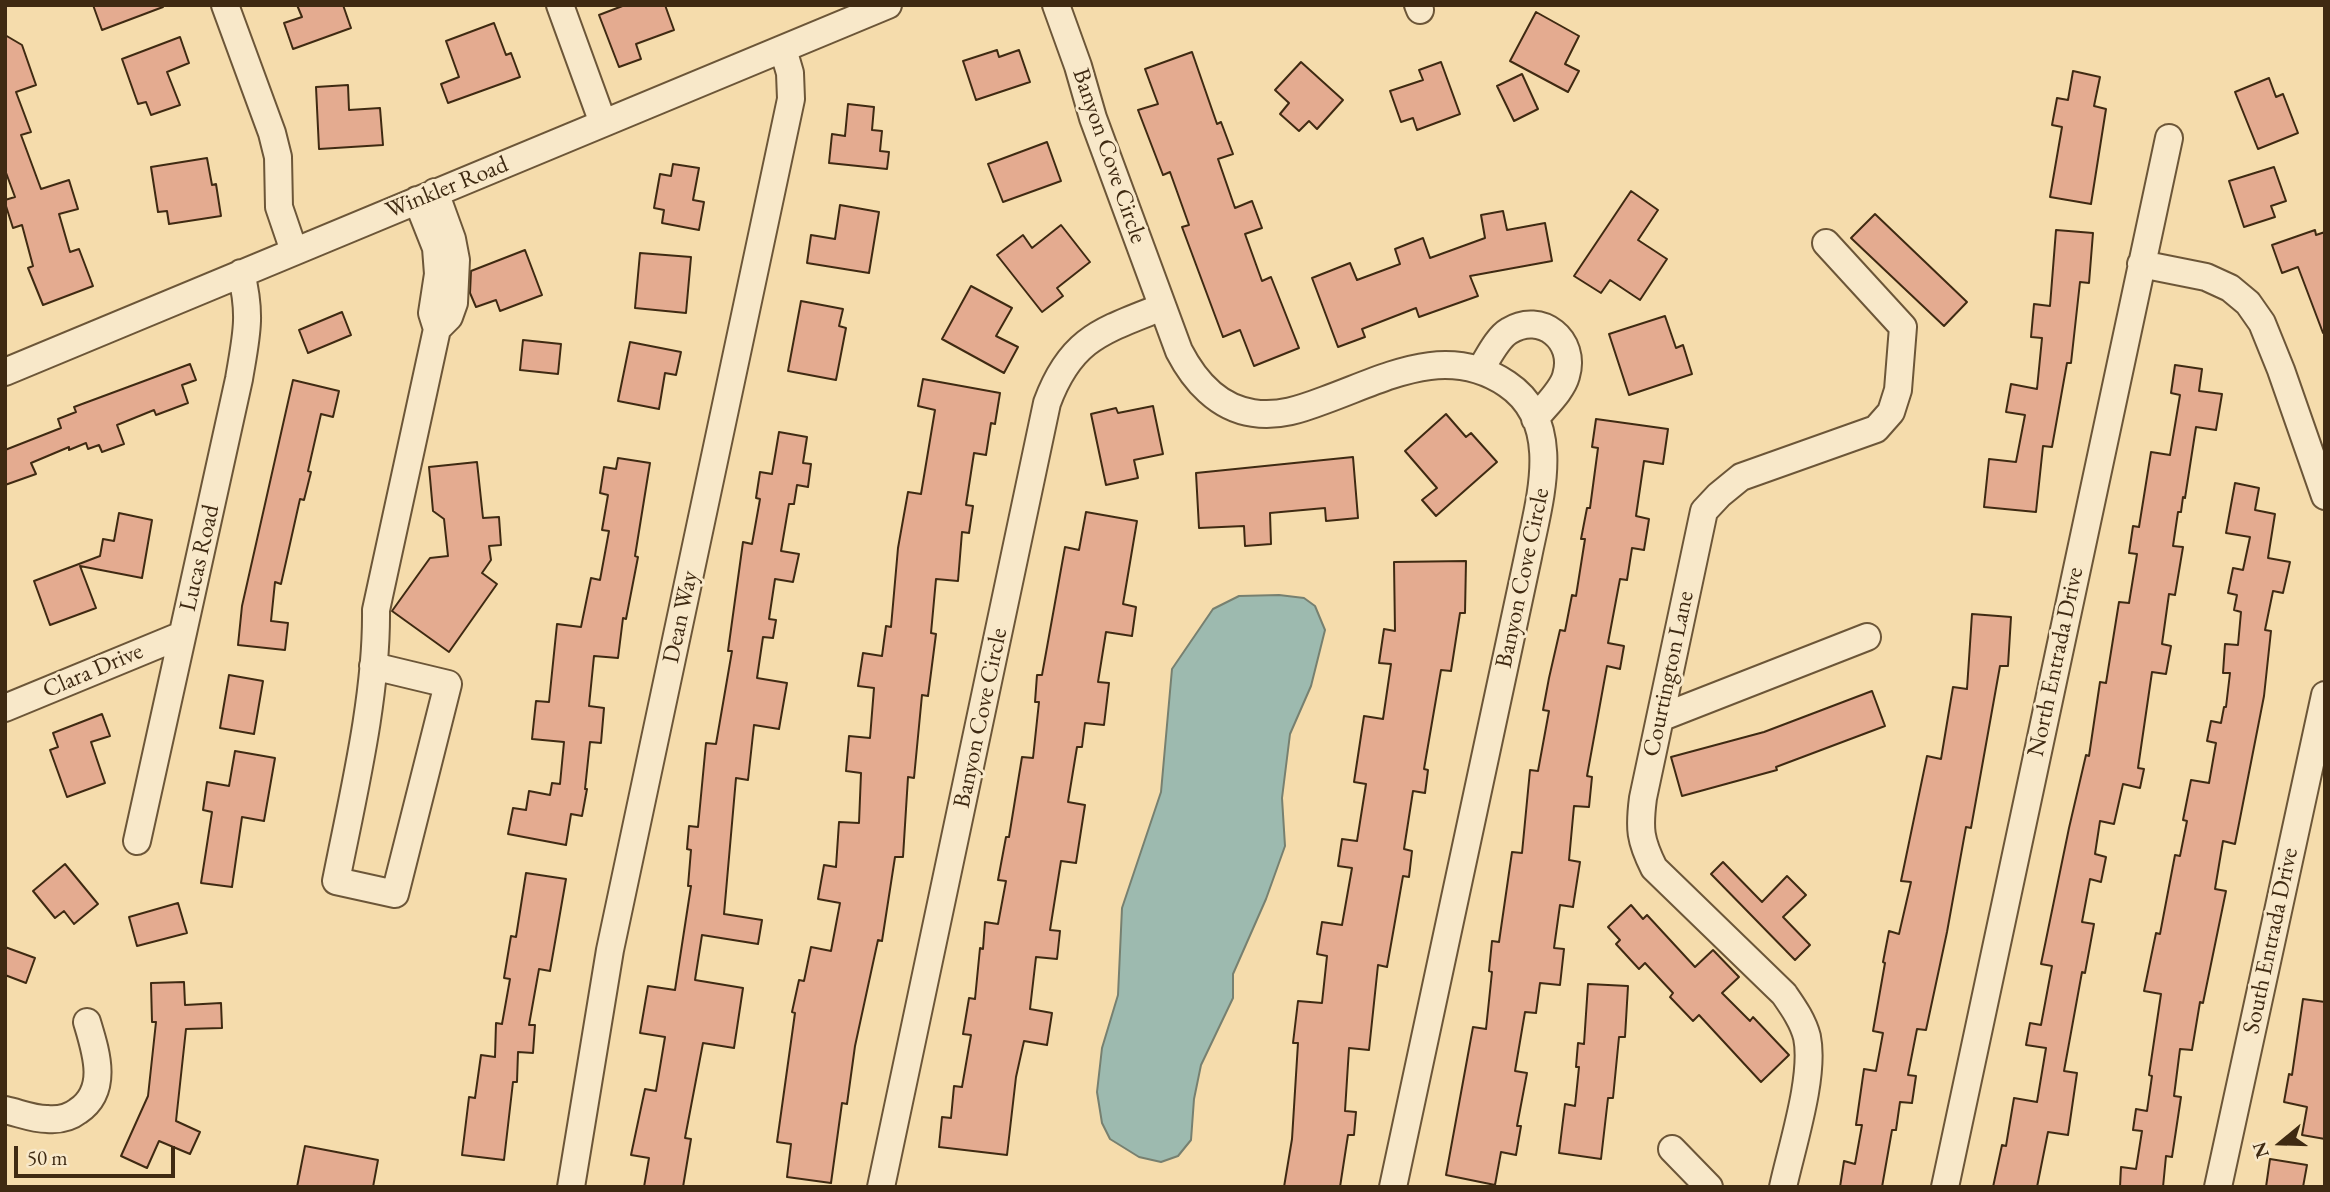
<!DOCTYPE html>
<html>
<head>
<meta charset="utf-8">
<style>
	body { margin:0 }
	#map { position:relative; width:2330px; height:1192px; overflow:hidden; background:#f5dcac; font-family:"EB Garamond",serif }
	canvas { display:block }
	.frame { position:absolute; inset:0; border:7px solid #3f2a12; pointer-events:none }
	.north { position:absolute; left:2246px; top:1108px; width:70px; height:70px; -webkit-text-stroke:5px #f8e8c9; paint-order:stroke; rotate:251deg; font-size:19px; font-weight:700; line-height:28px; text-align:center; color:#3f2a12 }
	.north::after { content:''; display:block; margin:auto; width:24px; height:32px; background:#3f2a12; clip-path:polygon(50% 0,100% 100%,50% 72%,0 100%) }
	.scale { position:absolute; left:14px; top:1146px; width:161px; height:32px; box-sizing:border-box; border:4px solid #3f2a12; border-top:0; padding-left:9px; font-size:21px; line-height:24px; white-space:nowrap; color:#3f2a12; -webkit-text-stroke:5px #f8e8c9; paint-order:stroke }
</style>
</head>
<body>
<div id="map">
<canvas width="2330" height="1192"></canvas>
<div class="frame"></div>
<div class="north">N</div>
<div class="scale">50 m</div>
</div>
<script>
const c = document.querySelector('canvas').getContext('2d');
c.lineJoin = 'round';
function paint(path, color) { c.fillStyle = color; c.fill(path, 'evenodd'); }
function stroke(path, color, width, dash) { c.strokeStyle = color; c.lineWidth = width; c.lineCap = dash ? 'butt' : 'round'; c.setLineDash(dash || []); c.stroke(path); }
function write(font, color, halo, rows, align = 'center') {
  c.font = font + ' "EB Garamond",serif'; c.lineWidth = 6; c.setLineDash([]); c.textBaseline = 'middle'; c.strokeStyle = halo; c.fillStyle = color; for (const [text, x, y, turn = 0] of rows) {
    c.save(); c.translate(x, y); c.rotate((+turn || 0) * Math.PI / 180); c.textAlign = isNaN(turn) ? turn : align; if (halo) c.strokeText(text, 0, 0); c.fillText(text, 0, 0); c.restore();
  }
}
const water = new Path2D(`
	M1279,595L1304,598L1315,606L1325,630L1311,686L1290,734L1282,798L1285,846L1266,899L1233,974V998L1201,1065L1194,1099L1191,1140L1178,1156L1161,1162L1139,1157L1110,1139L1102,1123L1097,1092L1102,1048L1118,995L1122,908L1161,792L1172,669L1213,609L1239,596Z`);
paint(water, '#9dbaaf');
stroke(water, '#778070', 2);
const building = new Path2D(`
	M93,5H163V7L102,30Z
	M297,5H343L351,28L293,49L284,23L302,17Z
	M625,5H665L674,30L636,44L641,59L619,67L599,15Z
	M1536,12L1579,36L1565,64L1579,71L1568,92L1510,61Z
	M494,23L506,55L511,53L520,77L448,103L441,84L459,77L446,41Z
	M5,35L22,45L36,85L16,92L31,132L21,135L41,189L69,180L78,209L59,214L70,252L79,249L93,286L43,305L28,268L33,266L22,225L13,228L5,203V200L15,197L5,170Z
	M180,37L189,63L167,72L180,105L151,115L146,102L138,104L122,59Z
	M997,50L999,57L1019,50L1030,82L976,100L963,61Z
	M1192,52L1217,124L1221,122L1233,154L1218,159L1235,208L1252,201L1262,228L1245,234L1262,281L1271,277L1299,348L1254,366L1240,330L1223,337L1182,227L1189,225L1170,172L1163,175L1138,110L1158,104L1145,69Z
	M1301,62L1343,100L1317,129L1309,121L1299,131L1280,114L1289,103L1275,90Z
	M1441,62L1460,114L1417,130L1413,118L1401,122L1390,91L1423,80L1419,70Z
	M2073,71L2100,77L2094,106L2106,109L2091,204L2050,197L2062,127L2052,125L2057,98L2068,100Z
	M1522,74L1538,109L1514,121L1497,86Z
	M2269,78L2276,97L2283,94L2298,133L2258,149L2235,92Z
	M348,85L349,110L380,108L383,145L319,149L316,87Z
	M848,104L874,107L872,130L882,131L880,151L889,152L887,169L829,163L832,134L845,136Z
	M1047,142L1061,181L1003,202L988,164Z
	M207,158L212,185L216,184L221,216L169,224L167,211L158,212L151,167Z
	M673,164L699,168L693,200L704,202L699,230L662,223L664,210L654,208L660,174L671,176Z
	M2274,167L2286,201L2271,206L2275,217L2244,227L2229,181Z
	M1631,191L1658,210L1638,240L1667,259L1640,300L1610,280L1601,293L1574,276Z
	M840,205L879,212L869,273L807,263L811,235L835,239Z
	M1503,211L1507,230L1545,223L1552,261L1470,276L1478,296L1419,317L1416,308L1362,329L1365,337L1338,347L1312,278L1350,263L1357,280L1400,264L1395,249L1423,238L1430,258L1485,238L1481,215Z
	M1875,214L1967,302L1944,326L1851,238Z
	M1061,225L1090,262L1057,288L1063,296L1042,312L997,255L1023,235L1032,248Z
	M2056,230L2093,233L2089,283L2080,282L2071,363H2067L2052,447L2043,446L2036,512L1984,507L1989,459L2016,462L2025,415L2006,412L2011,384L2037,389L2042,338L2031,337L2034,304L2050,306Z
	M2315,230L2316,235L2325,232V333H2323L2298,267L2282,273L2272,245Z
	M525,250L542,295L500,311L496,300L476,307L470,293L471,271Z
	M640,253L691,257L686,313L635,308Z
	M971,286L1012,308L996,336L1018,347L1004,373L942,339Z
	M801,301L843,309L839,326L846,328L836,380L788,371Z
	M342,312L351,335L308,353L299,330Z
	M1665,316L1676,348L1683,345L1692,374L1629,395L1609,334Z
	M523,340L561,344L558,374L520,370Z
	M630,342L681,352L676,375L665,373L659,409L618,401Z
	M190,364L196,380L182,385L188,403L156,415L154,410L117,425L124,444L102,452L99,445L88,449L86,443L69,450V447L31,463L36,474L5,485V450L61,428L58,419L76,412L74,407Z
	M2175,365L2202,369L2199,391L2222,394L2216,430L2196,427L2185,498L2183,497L2181,512H2178L2173,546L2183,547L2175,595L2169,594L2162,644L2171,646L2166,674L2152,672L2138,768L2144,769L2140,788L2123,784L2114,824L2100,821L2095,854L2106,857L2101,882L2090,879L2082,922L2094,924L2085,973L2082,972L2064,1071L2077,1073L2068,1135L2048,1132L2037,1187H1993L2002,1145L2006,1146L2014,1098L2037,1102L2046,1048L2026,1045L2030,1023L2041,1025L2052,966L2041,964L2069,828L2086,755L2089,756L2100,682L2106,683L2119,602L2129,603L2137,554L2129,553L2133,526L2139,527L2151,452L2170,455L2180,395L2171,393Z
	M923,379L1000,393L995,424L991,423L986,455L974,453L966,505L973,506L969,533L962,532L958,581L936,579L931,633L936,634L928,696L922,695L914,778L908,777L903,857H895L882,941L878,940L855,1046L847,1104L842,1103L831,1183L787,1177L791,1144L777,1142L795,1013L792,1012L799,980L804,981L811,947L831,951L840,903L818,899L824,865L836,867L839,822L859,823L861,773L846,771L849,736L870,738L874,688L858,686L863,653L882,656L886,626L891,627L898,548L908,492L921,494L935,410L918,406Z
	M293,380L339,391L333,417L321,414L308,471L311,472L304,500L300,499L281,584L275,582L271,621L288,623L285,650L238,645L242,606Z
	M1153,406L1163,454L1134,460L1138,478L1106,485L1091,414L1116,408L1118,413Z
	M1446,414L1466,437L1471,433L1497,462L1436,516L1422,500L1437,488L1405,451Z
	M1596,419L1668,429L1663,464L1644,461L1636,516L1649,519L1644,550L1632,548L1627,580L1620,579L1608,643L1624,646L1620,669L1607,666L1587,776L1592,777L1589,807L1574,806L1569,860L1580,862L1573,907L1560,905L1554,948L1564,949L1560,985L1540,983L1536,1013L1525,1012L1515,1071L1527,1073L1517,1126H1521L1516,1155L1501,1152L1495,1185L1446,1175L1473,1027L1486,1029L1492,972L1489,971L1492,941L1499,942L1512,852L1522,853L1530,770L1538,771L1549,711L1543,710L1549,678L1560,630L1565,631L1572,595L1576,596L1585,539H1581L1587,508H1590L1598,448L1592,447Z
	M779,432L807,437L803,463L811,464L808,487L797,485L794,504H789L781,551L799,554L793,582L775,579L769,619L776,620L773,638L763,637L757,678L787,683L779,729L754,725L748,780L736,778L724,914L762,920L758,944L702,935L695,980L743,988L734,1048L703,1043L685,1138L691,1139L683,1187H644L649,1158L631,1155L645,1089L656,1091L665,1037L640,1033L648,986L675,990L691,886H688L691,850L687,849L689,826L698,827L706,743L716,744L732,651H728L743,542L752,544L760,499L756,498L760,472L772,474Z
	M1353,457L1358,518L1326,521L1325,508L1270,513L1271,544L1245,546L1244,526L1199,528L1196,473Z
	M618,458L650,463L635,556L638,557L626,619L623,618L618,658L594,656L589,706L604,708L601,743L590,742L585,789H587L582,816L571,814L566,845L508,834L513,808L526,810L529,791L550,795L552,783L560,784L564,742L532,739L536,701L549,702L557,624L581,627L591,578L600,580L609,531L602,530L608,495L600,493L604,467L616,469Z
	M477,462L483,518L499,517L501,545L489,546L491,560L482,573L497,584L449,652L392,611L430,558L448,556L444,519L433,511L429,467Z
	M2235,483L2259,488L2255,510L2275,514L2268,558L2290,562L2283,593L2273,591L2265,630L2271,631L2264,696L2235,844L2223,841L2215,889L2226,891L2203,1003L2200,1002L2192,1050L2180,1049L2174,1096L2181,1097L2172,1157L2166,1156L2163,1187H2120L2121,1167L2136,1169L2142,1131L2133,1130L2136,1109L2147,1111L2152,1076L2149,1075L2161,994L2144,991L2156,933L2160,934L2175,855L2180,856L2187,821L2183,820L2191,780L2209,783L2216,743L2207,741L2211,721L2221,723L2224,707H2226L2230,673H2223L2225,644L2238,645L2241,612L2234,610L2237,595L2228,593L2233,568L2243,570L2250,537L2226,533Z
	M1086,512L1137,521L1123,604L1136,607L1132,636L1106,632L1098,682L1109,683L1104,725L1085,723L1082,747H1077L1068,802L1085,805L1076,863L1061,861L1050,930L1060,931L1057,959L1036,957L1030,1009L1052,1013L1047,1045L1024,1041L1016,1077L1007,1155L939,1147L942,1117L951,1118L954,1086L962,1087L971,1035L963,1034L969,998L975,999L980,948L983,949L985,922L998,924L1006,881L998,880L1006,837H1009L1022,757L1033,758L1039,702H1035L1037,675H1042L1065,547L1079,550Z
	M119,513L152,520L142,578L80,566L96,608L50,625L34,581L100,556L103,539L114,541Z
	M1466,561L1465,613H1460L1451,671L1441,670L1424,769L1428,770L1425,793L1413,791L1404,849L1412,851L1409,877L1403,876L1387,967L1378,965L1369,1050L1349,1048L1345,1111L1356,1112L1354,1135H1348L1340,1187H1284L1292,1139L1298,1043H1293L1298,1001L1322,1003L1327,956L1317,954L1322,922L1342,925L1352,868L1338,866L1342,839L1357,841L1366,784L1354,782L1364,716L1383,719L1391,664L1379,663L1384,629L1395,631L1394,562Z
	M1972,614L2011,617L2008,666H2000L1971,828L1966,827L1947,932L1926,1030L1917,1029L1908,1075L1916,1076L1912,1103L1900,1102L1896,1130H1892L1882,1187H1840L1844,1161L1855,1164L1862,1125H1856L1864,1069L1876,1071L1883,1033L1873,1031L1885,963L1883,962L1889,931L1899,934L1911,882L1901,881L1927,756L1941,759L1953,687L1967,689Z
	M229,675L263,681L254,734L220,728Z
	M1872,691L1885,726L1776,767L1777,770L1682,796L1671,757L1764,732Z
	M102,714L110,736L91,742L105,783L67,797L50,750L58,747L53,733Z
	M235,751L275,758L264,821L242,817L232,887L201,883L212,812L203,810L207,782L229,786Z
	M1723,862L1762,902L1787,876L1806,895L1783,917L1810,945L1795,960L1711,874Z
	M65,864L98,904L74,924L64,911L55,918L33,891Z
	M526,873L566,879L550,971L539,969L529,1025H535L533,1053L518,1052L517,1082H513L504,1160L462,1155L469,1097L475,1098L481,1055L495,1057L496,1023L502,1024L510,979L504,978L511,936L516,937Z
	M178,903L187,933L137,946L129,917Z
	M1631,905L1643,919L1647,915L1695,967L1713,950L1739,977L1722,993L1750,1021L1753,1017L1789,1055L1761,1082L1699,1015L1693,1021L1670,997L1673,993L1645,963L1639,969L1616,944L1620,940L1608,927Z
	M5,947L35,958L26,983L5,975Z
	M184,982L185,1005L221,1003L222,1028L186,1029L176,1121L200,1132L190,1154L159,1141L147,1168L121,1156L148,1096L156,1022H152L151,983Z
	M1588,984L1628,986L1625,1037H1619L1613,1098H1608L1601,1159L1559,1153L1565,1104L1575,1106L1579,1067H1576L1578,1043L1584,1044Z
	M2303,999L2325,1002V1139L2302,1135L2307,1107L2284,1102L2289,1074L2292,1075Z
	M305,1146L378,1160L373,1187H297Z
	M2270,1159L2307,1165L2303,1187H2266Z`);
paint(building, '#e4ab90');
stroke(building, '#3f2a12', 2);
const minor = new Path2D(`
	M225,5L272,133L278,157L279,207L294,251
	M560,5L603,123
	M1056,5L1078,66L1093,118L1179,351C1194,380 1218,408 1253,413C1279,417 1301,409 1325,400C1386,378 1446,343 1507,384C1565,423 1539,501 1528,557L1393,1187
	M1418,5L1420,10
	M417,200L436,248L438,274L432,313L437,329L449,317L454,303L456,260L452,239L435,192
	M2141,264L2206,277L2230,288L2248,303L2262,323L2281,370L2325,496
	M1480,370C1488,358 1497,338 1509,331C1541,311 1577,340 1566,376C1562,391 1544,407 1535,419
	M5,372L888,5
	M373,666L448,684L395,894L336,881C353,795 377,697 376,610L437,329
	M5,708L182,635
	M1660,718L1867,637
	M137,841L239,379C246,337 252,316 241,273
	M5,1110C19,1113 33,1119 47,1119C58,1120 69,1118 78,1111C109,1090 96,1052 87,1022
	M1672,1149L1709,1187
	M571,1187L610,950L791,99L790,73L783,49
	M881,1187L1047,403C1071,338 1102,331 1162,307
	M1783,1187C1792,1146 1815,1076 1807,1037C1803,1021 1793,1007 1784,994L1654,868C1640,840 1639,829 1643,798L1704,511L1719,495L1741,477L1876,429L1891,412L1898,390L1903,327L1826,243
	M1945,1187L2169,138
	M2218,1187L2325,695`);
stroke(minor, '#6c5638', 30);
stroke(minor, '#f8e8c9', 26);
write('24px', '#3f2a12', '#f8e8c9', [
	["Banyon Cove Circle",1109,156,71],
	["Winkler Road",447,188,-22],
	["Lucas Road",200,558,-77],
	["Banyon Cove Circle",1523,578,-78],
	["Dean Way",681,617,-78],
	["North Entrada Drive",2056,662,-78],
	["Clara Drive",93,671,-23],
	["Courtington Lane",1669,674,-78],
	["Banyon Cove Circle",981,718,-78],
	["South Entrada Drive",2271,941,-78]
]);
</script>
</body>
</html>
